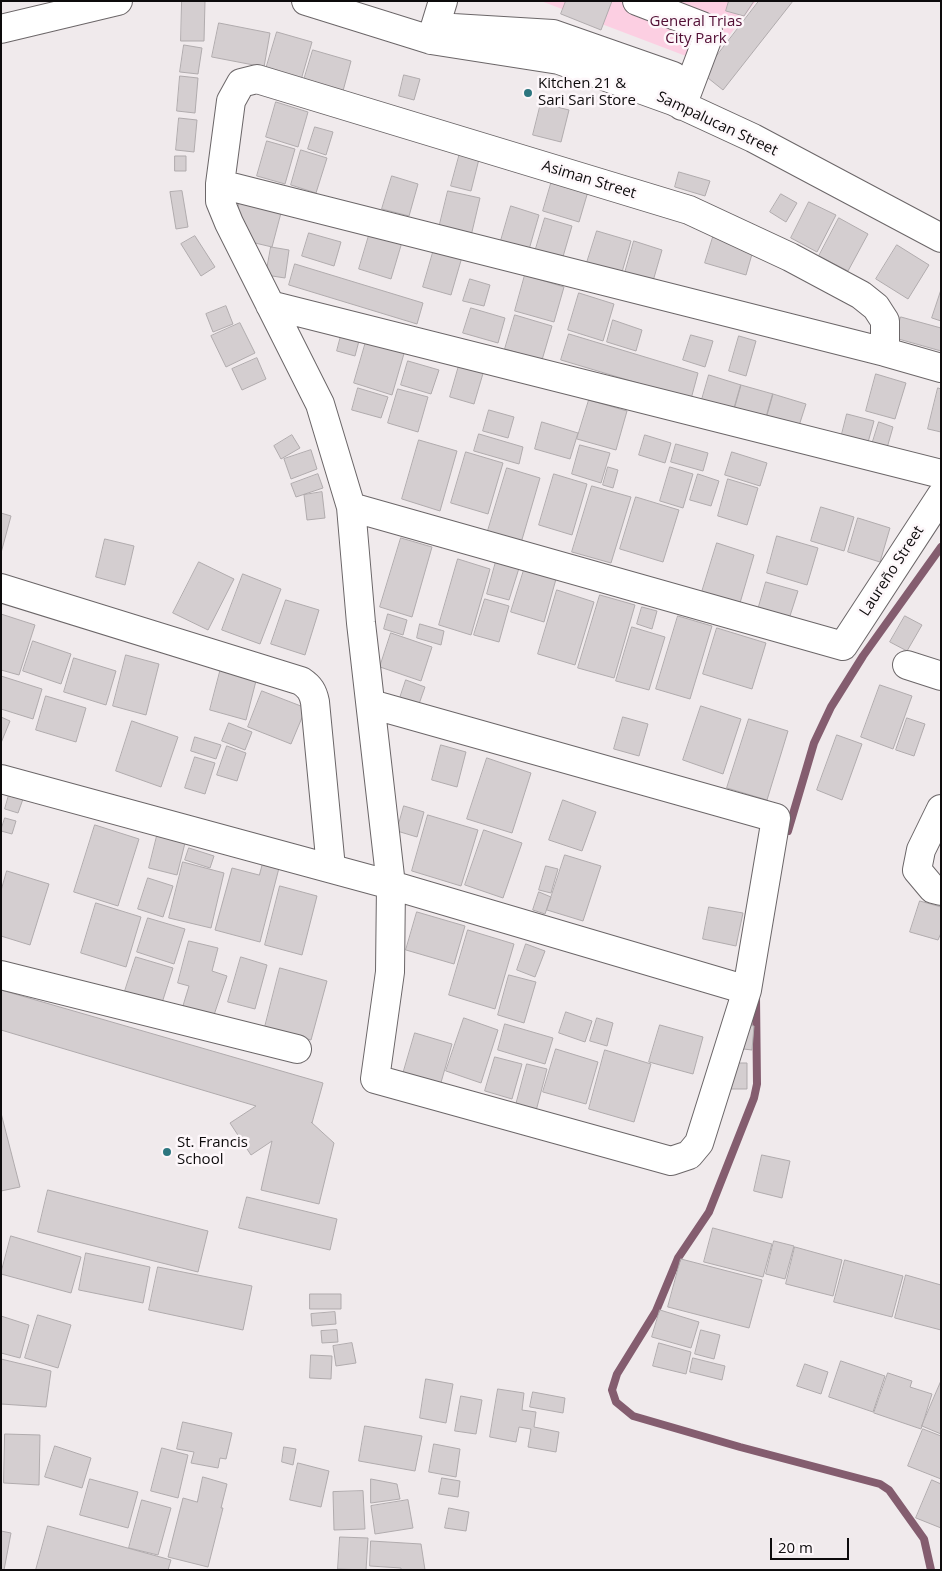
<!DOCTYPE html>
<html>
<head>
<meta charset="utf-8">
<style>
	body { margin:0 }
	#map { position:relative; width:942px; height:1571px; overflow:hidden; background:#f0eaec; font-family:"Open Sans",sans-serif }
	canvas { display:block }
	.frame { position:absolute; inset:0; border:2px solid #0d0b0c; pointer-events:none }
	.scale { position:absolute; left:770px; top:1538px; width:79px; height:22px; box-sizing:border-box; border:2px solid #0d0b0c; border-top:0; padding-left:6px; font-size:15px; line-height:18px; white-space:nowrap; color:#0d0b0c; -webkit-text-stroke:4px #fdf7fa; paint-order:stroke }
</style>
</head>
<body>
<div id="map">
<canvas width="942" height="1571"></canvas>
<div class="frame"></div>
<div class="scale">20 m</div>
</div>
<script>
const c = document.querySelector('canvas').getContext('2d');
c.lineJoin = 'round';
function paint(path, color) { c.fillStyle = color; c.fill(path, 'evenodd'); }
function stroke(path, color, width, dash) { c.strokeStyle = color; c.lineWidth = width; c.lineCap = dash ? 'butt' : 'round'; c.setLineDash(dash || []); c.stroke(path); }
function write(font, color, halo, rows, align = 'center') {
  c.font = font + ' "Open Sans",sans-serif'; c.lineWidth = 5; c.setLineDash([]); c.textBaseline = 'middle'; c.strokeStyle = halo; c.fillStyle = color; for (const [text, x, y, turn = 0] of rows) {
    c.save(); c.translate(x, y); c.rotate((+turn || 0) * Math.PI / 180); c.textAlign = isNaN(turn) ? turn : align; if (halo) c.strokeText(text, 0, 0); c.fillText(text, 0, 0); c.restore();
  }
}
paint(new Path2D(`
	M541,1H756L707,64Z`), '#fccfe2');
stroke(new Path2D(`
	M788,831L814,743L831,707L863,656L941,547
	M756,997L757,1084L754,1098L709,1212L678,1258L656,1311L617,1374L612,1390L616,1402L633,1416L740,1447L880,1484L889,1490L924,1539L931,1570`), '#845d6f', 8);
const building = new Path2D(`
	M182,1H205L204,41H181Z
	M566,1H612L601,30L561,14Z
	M729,1H754L744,16L726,11Z
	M759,1H793L723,90L703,74Z
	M219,23L270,33L264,67L212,57Z
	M277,32L312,42L301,80L266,69Z
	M184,45L202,48L198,74L180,72Z
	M313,50L351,61L343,91L304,80Z
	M404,75L420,79L414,100L399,96Z
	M180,76L198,78L195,113L177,111Z
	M276,102L308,112L298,147L266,137Z
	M541,103L569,110L561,142L533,135Z
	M179,118L197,120L194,152L176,150Z
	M315,127L333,132L326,155L308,149Z
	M267,141L295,149L285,184L257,176Z
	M461,149L480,155L471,191L451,186Z
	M301,150L327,158L316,193L291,185Z
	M175,156H186V171H175Z
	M679,172L710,181L705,196L675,187Z
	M392,176L418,184L409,216L382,209Z
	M553,177L589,188L579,222L543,211Z
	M182,191L188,227L176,229L170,192Z
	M448,191L480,198L471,236L439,228Z
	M781,194L797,203L786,222L770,212Z
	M240,198L282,209L272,247L255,243L237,215Z
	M809,202L836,215L817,252L791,238Z
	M511,206L539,215L528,253L500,244Z
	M545,218L572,226L562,260L535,252Z
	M839,218L868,234L848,271L819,256Z
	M597,231L631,241L620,279L585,269Z
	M370,232L402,242L391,279L359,269Z
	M309,233L341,242L334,266L302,256Z
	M714,234L754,247L746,275L705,263Z
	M195,236L215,267L201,276L181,244Z
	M634,241L662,250L651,288L623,280Z
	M897,245L929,265L908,299L876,279Z
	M271,247L289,250L285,278L266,275Z
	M434,249L462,257L451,295L423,287Z
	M295,264L423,303L417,324L289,285Z
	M525,275L564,287L554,322L515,311Z
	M470,279L490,285L484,306L463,301Z
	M941,290V321L932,318Z
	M579,293L614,304L603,341L568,330Z
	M226,306L233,324L213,332L206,314Z
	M471,308L505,318L498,343L463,333Z
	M515,315L552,326L542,360L505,349Z
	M901,317L941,328V351L895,338Z
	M613,320L642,330L636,351L607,342Z
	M240,323L255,353L226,367L211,336Z
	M342,332L360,337L355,356L337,351Z
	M569,334L698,373L691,399L561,360Z
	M691,335L713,341L705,367L683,360Z
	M739,336L756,341L746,376L729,371Z
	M367,338L405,350L392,395L354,383Z
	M257,358L266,379L242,390L232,369Z
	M408,361L439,370L431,394L401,385Z
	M460,362L484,370L474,404L450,397Z
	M876,374L906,383L895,419L866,411Z
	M709,375L741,385L733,413L701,403Z
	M741,385L773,394L765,422L733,413Z
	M358,388L388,397L381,418L352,410Z
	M938,388L941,389V432L928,429Z
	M398,389L428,397L418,432L388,423Z
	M773,394L806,404L797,432L765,422Z
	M589,400L627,411L616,450L577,439Z
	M489,410L514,417L508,438L483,431Z
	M847,414L874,421L865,453L839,446Z
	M542,422L578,433L570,459L535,449Z
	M879,422L893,427L885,455L870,451Z
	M479,434L523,447L519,464L474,451Z
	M292,435L300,448L281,459L274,446Z
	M645,435L671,443L665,463L639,455Z
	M419,440L457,451L440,511L402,499Z
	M676,444L708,453L703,471L671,462Z
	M580,445L610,453L601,483L572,474Z
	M311,450L317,469L291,479L284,459Z
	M466,452L503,463L488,514L451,503Z
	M732,452L767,463L760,486L725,475Z
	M608,467L618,470L613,488L603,485Z
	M670,467L693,474L683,508L660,501Z
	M507,468L540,478L521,543L487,534Z
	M318,474L323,488L296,497L291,484Z
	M554,474L587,484L572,535L539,525Z
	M698,474L719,481L711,506L690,500Z
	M728,479L758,488L747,525L718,516Z
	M592,486L631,497L611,563L572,552Z
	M322,492L325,518L307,520L304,495Z
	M636,497L679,510L663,562L620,549Z
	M821,507L854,517L844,551L811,541Z
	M1,513L11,516L1,553Z
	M858,518L890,528L880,562L848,552Z
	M777,536L818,548L807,585L767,573Z
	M401,538L432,547L412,617L380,607Z
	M105,539L134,546L125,585L96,577Z
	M717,543L754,555L740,603L702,592Z
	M497,558L520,565L509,600L487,594Z
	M458,559L490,569L471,635L439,625Z
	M199,562L234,579L208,630L173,613Z
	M524,570L556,579L544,622L511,612Z
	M243,574L281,589L260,644L222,630Z
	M766,582L798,591L789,619L758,610Z
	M557,590L594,602L575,665L538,654Z
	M600,595L635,605L614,678L578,668Z
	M485,599L509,606L499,642L474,635Z
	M286,600L319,610L305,655L271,644Z
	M642,607L657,611L652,629L637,624Z
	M1,614L35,625L19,675L1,670Z
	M388,614L407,620L403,635L384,629Z
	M678,616L712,626L690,699L656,689Z
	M905,616L922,625L907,651L890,642Z
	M420,624L444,631L441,645L417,638Z
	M632,627L665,637L649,690L616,681Z
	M717,628L766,643L752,689L703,674Z
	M391,633L432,647L421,681L380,667Z
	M33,641L71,654L61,684L23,671Z
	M126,655L159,664L146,715L113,706Z
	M74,658L116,671L106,705L64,692Z
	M221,668L257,677L246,720L210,710Z
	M1,676L42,689L33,719L1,709Z
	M406,680L425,687L419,704L400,698Z
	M880,685L912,696L893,749L861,737Z
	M262,691L306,708L291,744L248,727Z
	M46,696L86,708L76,742L36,730Z
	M701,706L741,719L723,774L683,760Z
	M1,717L10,721L1,743Z
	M623,717L648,724L639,756L614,749Z
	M907,718L925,724L914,756L896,750Z
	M749,719L788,731L767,800L727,788Z
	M132,721L178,737L161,787L116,771Z
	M229,723L252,732L245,750L222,741Z
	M837,735L862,744L842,800L817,790Z
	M195,737L221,745L216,759L191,751Z
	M441,745L466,752L457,787L432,780Z
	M227,746L246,753L237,781L217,775Z
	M195,757L215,763L205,794L185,788Z
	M487,758L531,773L512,833L467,819Z
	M9,795L23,799L18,813L5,809Z
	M563,800L596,812L582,851L549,840Z
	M404,806L424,812L417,837L397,831Z
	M428,815L478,830L461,886L412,871Z
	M5,818L16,821L12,834L1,831Z
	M95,825L139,839L118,906L74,892Z
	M484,830L522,843L503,898L465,885Z
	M157,836L185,843L177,875L149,868Z
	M189,848L214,856L210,868L185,860Z
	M565,855L601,866L583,921L547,910Z
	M183,862L224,873L211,928L169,918Z
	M263,863L279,868L260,942L215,930L232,868L259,875Z
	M546,866L558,869L551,893L539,890Z
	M7,871L49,884L30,945L1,936V891Z
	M148,878L173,886L163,917L138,909Z
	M280,886L317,896L302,955L265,945Z
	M539,892L551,897L545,914L533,910Z
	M920,901L941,907V933L938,940L910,932Z
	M96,903L141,917L126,967L81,953Z
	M709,907L743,913L736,946L703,939Z
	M417,912L465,926L454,964L406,950Z
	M148,918L185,929L174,964L137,952Z
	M468,930L514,944L495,1009L449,995Z
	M189,941L218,948L212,971L227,976L213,1018L182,1009L189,986L178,983Z
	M526,944L545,951L535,977L517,970Z
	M136,957L173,968L162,1003L125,991Z
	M241,957L267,965L255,1009L228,1002Z
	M280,968L327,981L311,1040L265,1027Z
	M509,975L536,982L524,1023L498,1015Z
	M1,990L323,1083L312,1123L311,1122L334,1143L319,1204L261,1190L272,1141L251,1155L230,1123L256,1106L1,1030Z
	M566,1012L592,1021L585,1042L559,1033Z
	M464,1018L498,1030L481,1083L446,1071Z
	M597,1018L613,1023L607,1046L590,1041Z
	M505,1024L553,1038L545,1064L498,1050Z
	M738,1024L754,1026L752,1050L735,1048Z
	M660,1025L703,1037L693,1074L649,1062Z
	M415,1033L452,1044L440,1086L403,1074Z
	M556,1049L598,1062L586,1104L543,1092Z
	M605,1050L651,1064L634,1122L589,1109Z
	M495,1057L522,1064L512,1099L485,1091Z
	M731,1063H747V1089H731Z
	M527,1064L547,1069L536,1111L516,1105Z
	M1,1113L20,1187L1,1191Z
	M762,1155L790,1161L782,1198L754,1191Z
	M48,1190L208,1231L198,1272L38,1232Z
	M247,1197L337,1219L330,1250L239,1228Z
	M713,1228L772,1244L763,1277L704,1262Z
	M11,1236L81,1257L71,1293L1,1274Z
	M774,1241L794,1246L785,1279L766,1274Z
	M795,1247L842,1260L833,1296L786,1284Z
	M86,1253L150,1267L143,1303L79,1290Z
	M681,1259L762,1280L749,1328L668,1307Z
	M845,1260L903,1276L892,1317L834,1302Z
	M158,1267L252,1286L243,1330L149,1310Z
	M906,1275L941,1285V1330L895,1318Z
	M310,1294H341V1309H310Z
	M660,1310L699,1322L691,1348L652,1337Z
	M335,1312L336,1324L312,1326L311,1314Z
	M38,1315L71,1325L58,1368L25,1358Z
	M1,1316L29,1325L20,1358L1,1353Z
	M337,1330L338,1342L322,1343L321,1331Z
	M701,1330L720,1335L714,1359L695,1354Z
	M352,1343L356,1363L336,1366L333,1346Z
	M659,1343L691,1352L686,1374L653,1366Z
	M311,1355L332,1356L331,1379L310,1378Z
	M693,1358L725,1366L722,1380L690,1372Z
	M1,1359L51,1371L46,1407L1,1404Z
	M841,1361L885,1376L873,1412L829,1397Z
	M805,1364L828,1372L821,1394L797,1386Z
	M888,1373L912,1381L910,1387L932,1394L921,1429L874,1413Z
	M426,1379L453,1384L446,1423L420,1418Z
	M941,1381V1434L922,1426Z
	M498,1389L524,1393L522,1410L536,1412L534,1427L559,1432L556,1452L528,1447L531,1429L519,1427L516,1442L490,1437Z
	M533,1392L565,1398L563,1413L530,1407Z
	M461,1396L482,1400L476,1434L455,1431Z
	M183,1422L232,1433L226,1459L220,1458L218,1468L191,1463L194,1452L177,1449Z
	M365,1426L422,1436L415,1471L359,1461Z
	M923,1429L941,1436V1479L908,1466Z
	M5,1434L40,1435L39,1485L4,1483Z
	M434,1444L460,1449L456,1477L429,1472Z
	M55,1446L91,1458L82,1488L45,1477Z
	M284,1447L296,1449L293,1465L282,1462Z
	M162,1448L188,1455L178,1498L151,1491Z
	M298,1463L329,1471L321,1507L290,1500Z
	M203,1477L227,1484L221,1508H223L208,1567L168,1557L183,1498L197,1502Z
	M442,1478L460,1481L458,1497L439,1494Z
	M90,1479L138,1492L128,1528L80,1515Z
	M371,1479L397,1484L400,1499L371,1503Z
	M932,1480L941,1484V1528L916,1518Z
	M363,1491L365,1529L334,1530L333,1492Z
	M142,1500L171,1508L158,1555L129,1548Z
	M408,1500L413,1528L375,1534L371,1506Z
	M449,1508L469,1512L466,1531L445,1528Z
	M48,1526L171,1560L168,1570H36Z
	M1,1531L11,1533L4,1570H1Z
	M340,1537L368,1538L366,1570L338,1569Z
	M371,1541L421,1544L425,1570H401V1568L370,1566Z`);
paint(building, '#d4ced0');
stroke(building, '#b0abad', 1);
const minor = new Path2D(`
	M306,1L431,40L559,60L673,101L753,138L941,238
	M637,1L702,26L708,30V37L682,106
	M453,28L553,34L673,76L682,106
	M1,29L118,1
	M431,40L443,1
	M220,184L885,352L941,368
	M270,305L941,474
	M351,507L843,646L941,496
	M1,588L301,681C310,687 313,692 315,702L331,868
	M907,665L941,676
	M371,704L776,818L747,990L699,1143L689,1155L671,1161L375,1079L390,972L391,885L361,623L351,507L320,404L229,223L220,201V184L231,101L241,83L257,79L689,210L790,257L861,295L876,307L885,321V352
	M1,779L391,885L747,990
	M941,809L921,850L917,870L933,889L941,891
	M1,975L297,1049`);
stroke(minor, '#6b6668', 30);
stroke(minor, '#fff', 28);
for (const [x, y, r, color] of [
	[528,93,5,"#2d767f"],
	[167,1152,5,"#2d767f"]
]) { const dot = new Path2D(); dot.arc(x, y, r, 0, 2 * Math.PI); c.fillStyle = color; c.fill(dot); stroke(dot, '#fdf7fa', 2); }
write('15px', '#510e34', '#fdf7fa', [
	["General Trias",696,22],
	["City Park",696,39]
]);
write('15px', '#0d0b0c', '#fdf7fa', [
	["Kitchen 21 &",538,84],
	["Sari Sari Store",538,101],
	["St. Francis",177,1143],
	["School",177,1160]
], 'left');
write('15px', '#0d0b0c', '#fdf7fa', [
	["Sampalucan Street",717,124,25],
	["Asiman Street",589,180,17],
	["Laureño Street",892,571,-57]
]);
</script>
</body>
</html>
